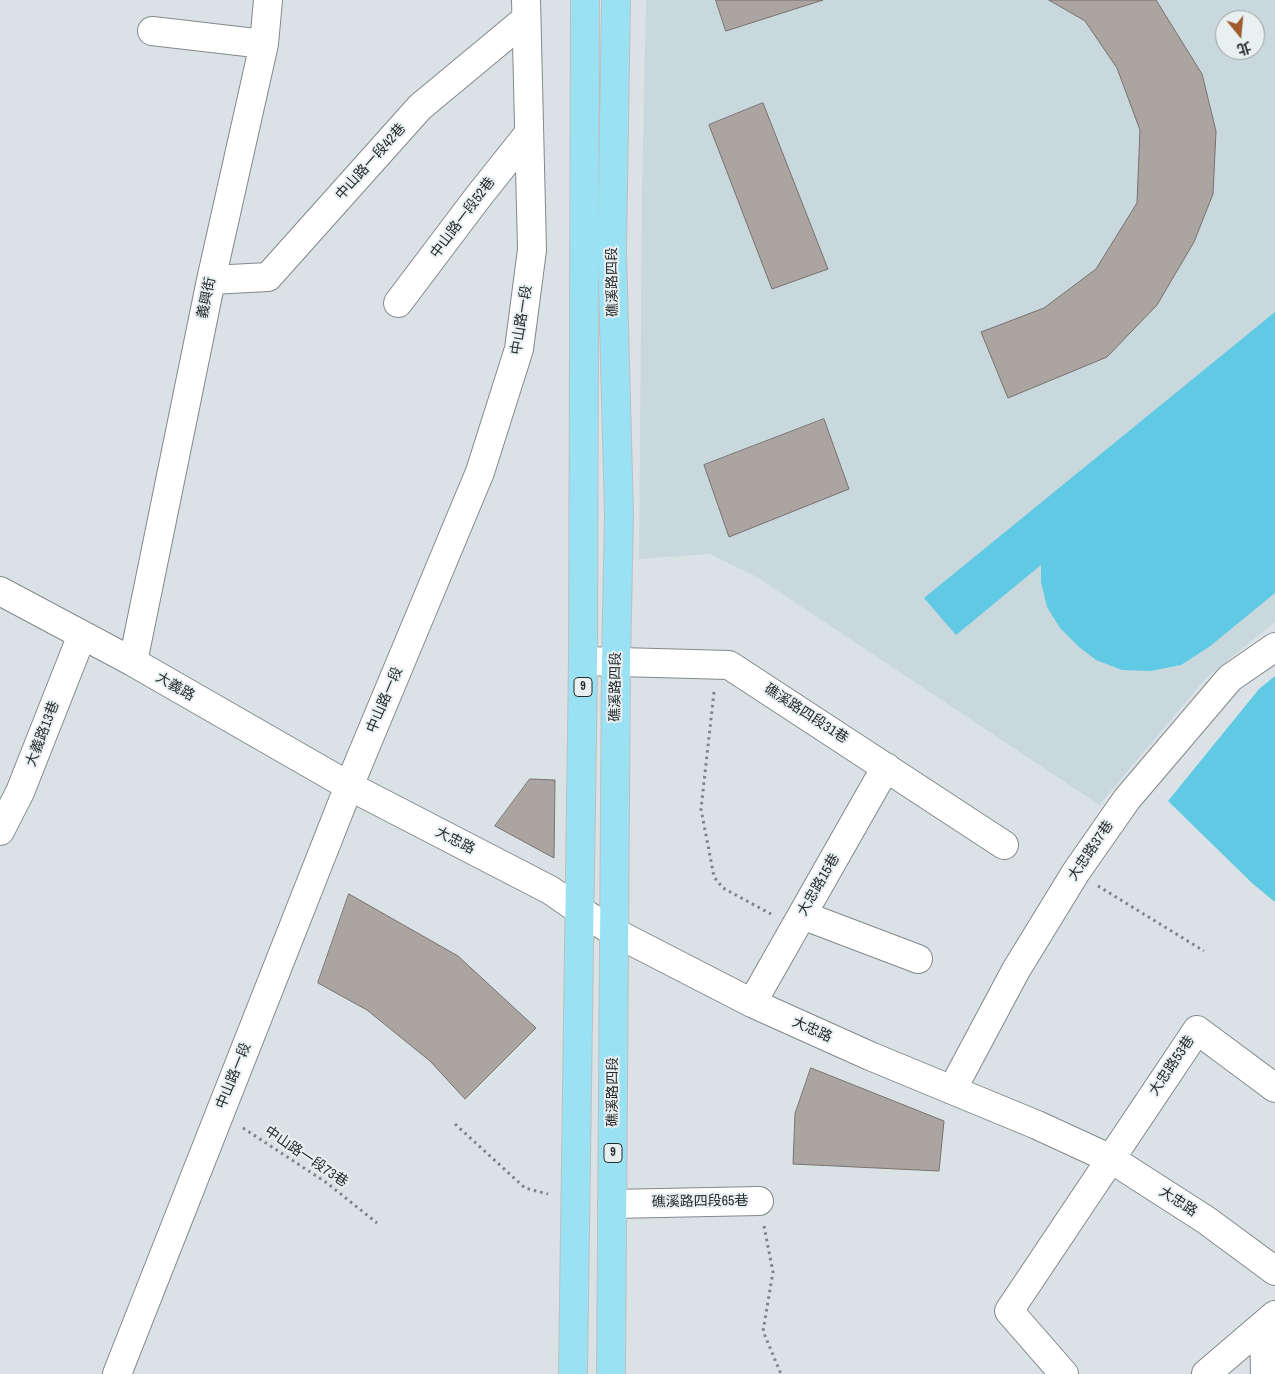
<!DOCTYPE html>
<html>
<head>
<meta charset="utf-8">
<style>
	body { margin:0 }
	#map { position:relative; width:1275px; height:1374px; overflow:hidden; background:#dbe2e5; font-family:"Archivo Narrow","Noto Sans TC",sans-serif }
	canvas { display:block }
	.north { position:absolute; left:1215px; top:10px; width:50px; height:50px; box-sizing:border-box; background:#e8f0f2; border:1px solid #9ba1a2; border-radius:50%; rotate:163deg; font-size:14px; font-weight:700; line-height:20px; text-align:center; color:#272a2b }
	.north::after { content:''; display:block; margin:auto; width:18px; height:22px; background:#9f5a2d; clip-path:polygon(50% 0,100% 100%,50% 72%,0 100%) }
</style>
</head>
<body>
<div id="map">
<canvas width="1275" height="1374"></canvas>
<div class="north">北</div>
</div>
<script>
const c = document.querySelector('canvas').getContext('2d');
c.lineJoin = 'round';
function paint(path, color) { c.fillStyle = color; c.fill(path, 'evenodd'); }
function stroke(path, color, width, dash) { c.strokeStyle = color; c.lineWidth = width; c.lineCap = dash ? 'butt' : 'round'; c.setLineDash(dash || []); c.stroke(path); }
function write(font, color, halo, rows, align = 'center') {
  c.font = font + ' "Archivo Narrow","Noto Sans TC",sans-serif'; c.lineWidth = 4; c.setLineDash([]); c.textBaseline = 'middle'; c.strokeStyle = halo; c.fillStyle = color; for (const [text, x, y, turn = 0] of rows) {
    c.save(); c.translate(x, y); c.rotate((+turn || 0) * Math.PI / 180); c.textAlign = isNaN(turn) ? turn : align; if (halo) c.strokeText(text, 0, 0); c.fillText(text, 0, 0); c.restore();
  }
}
paint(new Path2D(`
	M646,0H1275V622L1207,677L1099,805L755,576L710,554L639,559L642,190ZM1225,20H1255V50H1225Z`), '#c9d8dd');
paint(new Path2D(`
	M1275,312V593L1209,647L1181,665L1151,671L1122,670L1096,660L1079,647L1060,628L1047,607L1041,582V565L956,635L924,598Z
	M1275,676V902L1253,884L1168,801L1259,689Z`), '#60cae5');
const building = new Path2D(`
	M716,0H823L726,31Z
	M1049,0H1156L1202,74L1216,131L1213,194L1194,242L1157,305L1107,357L1008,398L981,332L1044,308L1096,269L1137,203L1140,130L1117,68L1085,21Z
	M763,103L828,269L772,289L709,125Z
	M824,419L849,489L729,537L704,465Z
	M530,779L555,780L554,858L495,826Z
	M349,894L458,956L536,1028L465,1099L430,1061L367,1010L318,983Z
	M811,1068L944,1121L939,1171L793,1164L795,1114Z`);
paint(building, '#aba5a1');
stroke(building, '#78726f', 1);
const minor = new Path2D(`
	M264,44L268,0
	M211,280L268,277L420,107L526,19
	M398,303L478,197L529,133
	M0,591L133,662L349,786L550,890L579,910L614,932L752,1003L870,1056L1037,1125L1111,1159L1206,1220L1275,1271
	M583,661L729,665L1004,845
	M133,662L211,280L264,44L152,31
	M0,831L20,792L82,635
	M802,915L918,959
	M752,1003L886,767
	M952,1090L1016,970L1076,872L1127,799L1230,678L1275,647
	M612,1204L759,1201
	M1264,1325L1265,1374
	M117,1374L349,786L480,472L519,349L532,250L526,0
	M1064,1374L1009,1311L1197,1030L1275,1088
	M1206,1374L1275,1315`);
const major = new Path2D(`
	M573,1374L583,661L585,0
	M611,1374L616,662L619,514L612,250L616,0`);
stroke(minor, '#82898b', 30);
stroke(major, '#bebfbf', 30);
stroke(new Path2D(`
	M714,692L701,809L714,877L723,888L771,914
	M1098,886L1204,951
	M455,1124L525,1188L548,1194
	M243,1128L327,1183L377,1223
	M764,1226L773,1272L763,1331L781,1374`), '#7e8385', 3, [2.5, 4]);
stroke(minor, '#fff', 28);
stroke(major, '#99e1f3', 28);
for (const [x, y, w] of [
	[583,687,18],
	[613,1153,18]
]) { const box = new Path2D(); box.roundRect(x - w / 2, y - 9.5, w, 19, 4); c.fillStyle = '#e8f0f2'; c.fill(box); stroke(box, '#272a2b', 1); }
write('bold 12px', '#272a2b', null, [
	["9",583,687],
	["9",613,1153]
]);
write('14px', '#272a2b', '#e8f0f2', [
	["中山路一段42巷",371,162,-48],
	["中山路一段52巷",463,218,-53],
	["礁溪路四段",613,282,-91],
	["義興街",207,298,-78],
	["中山路一段",522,320,-81],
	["大義路",175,687,30],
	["礁溪路四段",616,687,-89],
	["中山路一段",385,700,-67],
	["礁溪路四段31巷",806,714,33],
	["大義路13巷",43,734,-69],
	["大忠路",455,841,27],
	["大忠路37巷",1091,851,-56],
	["大忠路15巷",819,885,-60],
	["大忠路",812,1030,24],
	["大忠路53巷",1172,1066,-56],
	["中山路一段",234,1076,-68],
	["礁溪路四段",613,1092,-90],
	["中山路一段73巷",306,1157,34],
	["礁溪路四段65巷",700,1202,-1],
	["大忠路",1178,1202,33]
]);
</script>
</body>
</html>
